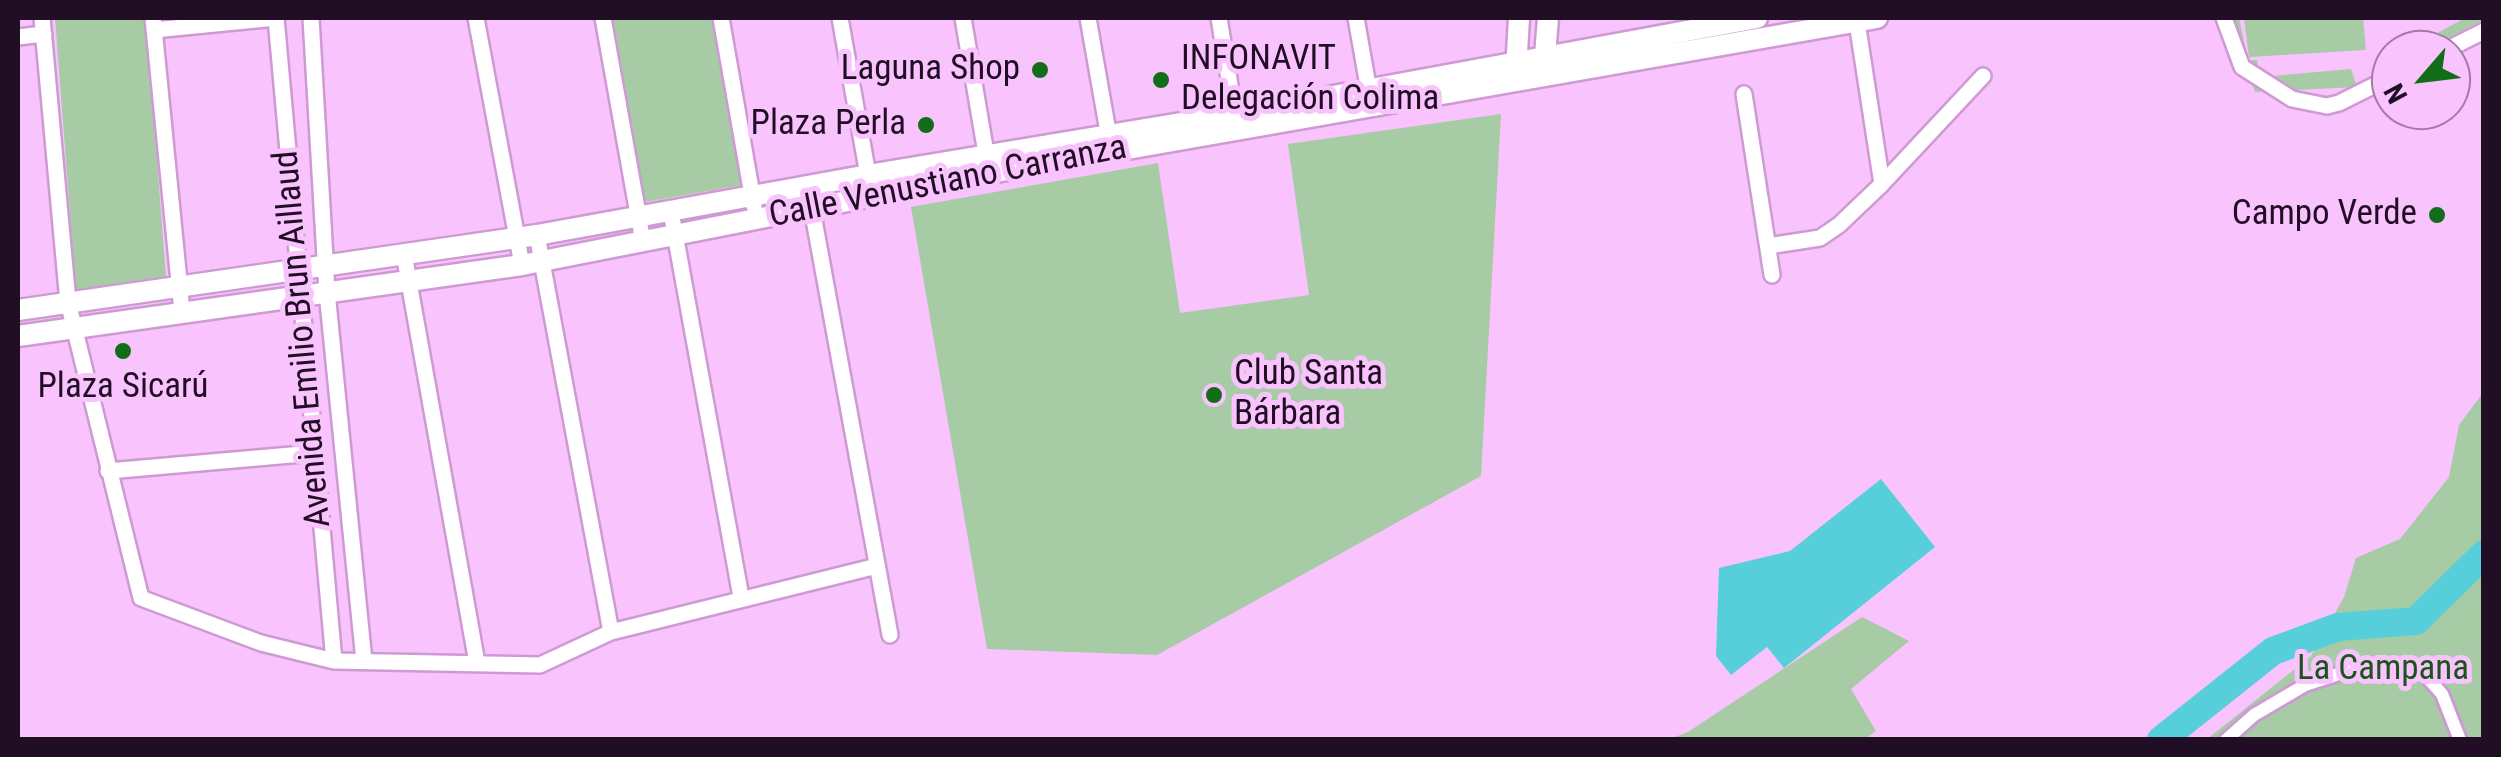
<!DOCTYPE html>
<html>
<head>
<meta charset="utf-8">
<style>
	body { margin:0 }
	#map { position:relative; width:2501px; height:757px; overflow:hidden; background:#f9c3fe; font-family:"Roboto Condensed",sans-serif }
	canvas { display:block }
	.frame { position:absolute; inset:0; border:20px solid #220e24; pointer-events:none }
	.north { position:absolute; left:2371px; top:30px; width:100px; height:100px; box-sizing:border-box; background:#f9c3fe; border:2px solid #a37ba7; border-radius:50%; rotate:242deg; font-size:28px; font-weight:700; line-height:40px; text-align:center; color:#220e24 }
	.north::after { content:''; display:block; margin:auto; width:35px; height:45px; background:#126d18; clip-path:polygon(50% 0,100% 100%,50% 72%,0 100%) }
</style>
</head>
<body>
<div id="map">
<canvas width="2501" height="757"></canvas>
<div class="frame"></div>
<div class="north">N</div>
</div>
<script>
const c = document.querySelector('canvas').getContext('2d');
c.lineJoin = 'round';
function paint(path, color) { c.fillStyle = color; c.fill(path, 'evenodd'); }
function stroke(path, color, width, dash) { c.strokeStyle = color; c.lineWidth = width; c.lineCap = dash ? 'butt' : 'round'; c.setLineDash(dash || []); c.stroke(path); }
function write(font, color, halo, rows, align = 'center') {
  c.font = font + ' "Roboto Condensed",sans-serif'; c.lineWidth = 10; c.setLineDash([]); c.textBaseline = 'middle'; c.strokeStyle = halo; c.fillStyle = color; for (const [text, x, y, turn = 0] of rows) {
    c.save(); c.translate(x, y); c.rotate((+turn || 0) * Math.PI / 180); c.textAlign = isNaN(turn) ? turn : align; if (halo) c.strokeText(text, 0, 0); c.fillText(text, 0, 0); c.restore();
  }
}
paint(new Path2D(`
	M55,18H146L166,277L76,292Z
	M613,18H713L742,185L645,202Z
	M2230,18H2239L2251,74L2250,60H2257L2260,77L2351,69L2357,87L2255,92Z
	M2244,18H2363L2366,50L2249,57Z
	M2465,18H2483V20L2424,50L2423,41Z
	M1501,114L1481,476L1157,655L987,649L911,207L1158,163L1180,313L1309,295L1288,144Z
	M2483,393V739L2206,740L2311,656L2344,597L2356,558L2400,539L2449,477L2459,425Z
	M1862,617L1909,641L1851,689L1876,731L1865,739H1670L1688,732Z`), '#a7cba5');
paint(new Path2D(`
	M1881,479L1935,547L1784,668L1767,647L1731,675L1716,656L1719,568L1790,551Z`), '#57cfda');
stroke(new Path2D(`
	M2161,740L2273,651L2338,627L2416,621L2484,554`), '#57cfda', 28);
const pedestrian = new Path2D(`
	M2226,740L2254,715L2305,685L2369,664L2419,668L2442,694L2460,740`);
const minor = new Path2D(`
	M42,18L68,302L141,598L261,643L334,661L540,665L611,632L877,566
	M153,18L182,312
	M276,18L334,661
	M311,18L327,292L364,661
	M476,18L522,265
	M603,18L643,242
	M721,18L754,206
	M840,18L868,175L873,182
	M963,18L988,165
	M1088,18L1110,143
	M1219,18L1236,122
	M1356,18L1370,97
	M2224,18L2242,67L2292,99L2327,106L2339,103L2391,77
	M1857,22L1882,184
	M154,30L276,18
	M18,37L44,34
	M2446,50L2484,31
	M1744,94L1772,275
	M808,187L890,635
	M671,212L741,597
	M537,235L611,632
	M1768,246L1820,238L1839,225L1882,184L1983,76
	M404,254L477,663
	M108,471L314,453`);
const tertiary = new Path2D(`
	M1544,68L1548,18
	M1516,70L1519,18
	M18,310L537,235L868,175L1235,114L1757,18
	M18,336L522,265L990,173L1877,18`);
stroke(pedestrian, '#ce9ad3', 18);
stroke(minor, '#ce9ad3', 20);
stroke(tertiary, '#ce9ad3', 25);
stroke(pedestrian, '#fff', 12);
stroke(minor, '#fff', 15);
stroke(tertiary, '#fff', 20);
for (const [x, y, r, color] of [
	[1040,70,10,"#126d18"],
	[1161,80,10,"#126d18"],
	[926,125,10,"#126d18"],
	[2437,215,10,"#126d18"],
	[123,351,10,"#126d18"],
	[1214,395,10,"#126d18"]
]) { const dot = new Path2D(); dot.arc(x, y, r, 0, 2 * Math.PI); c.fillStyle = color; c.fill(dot); stroke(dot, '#f9c3fe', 4); }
write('35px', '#220e24', '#f9c3fe', [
	["INFONAVIT",1181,60,"left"],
	["Delegación Colima",1181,100,"left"],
	["Laguna Shop",1020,70],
	["Plaza Perla",906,125],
	["Campo Verde",2417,215],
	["Club Santa",1234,375,"left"],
	["Bárbara",1234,415,"left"],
	["Plaza Sicarú",123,388,"center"]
], 'right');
write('35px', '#220e24', '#f9c3fe', [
	["Calle Venustiano Carranza",948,183,-11],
	["Avenida Emilio Brun Aillaud",304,339,-95]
]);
write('35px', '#19551a', '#f9c3fe', [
	["La Campana",2383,670]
]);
</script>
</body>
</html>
